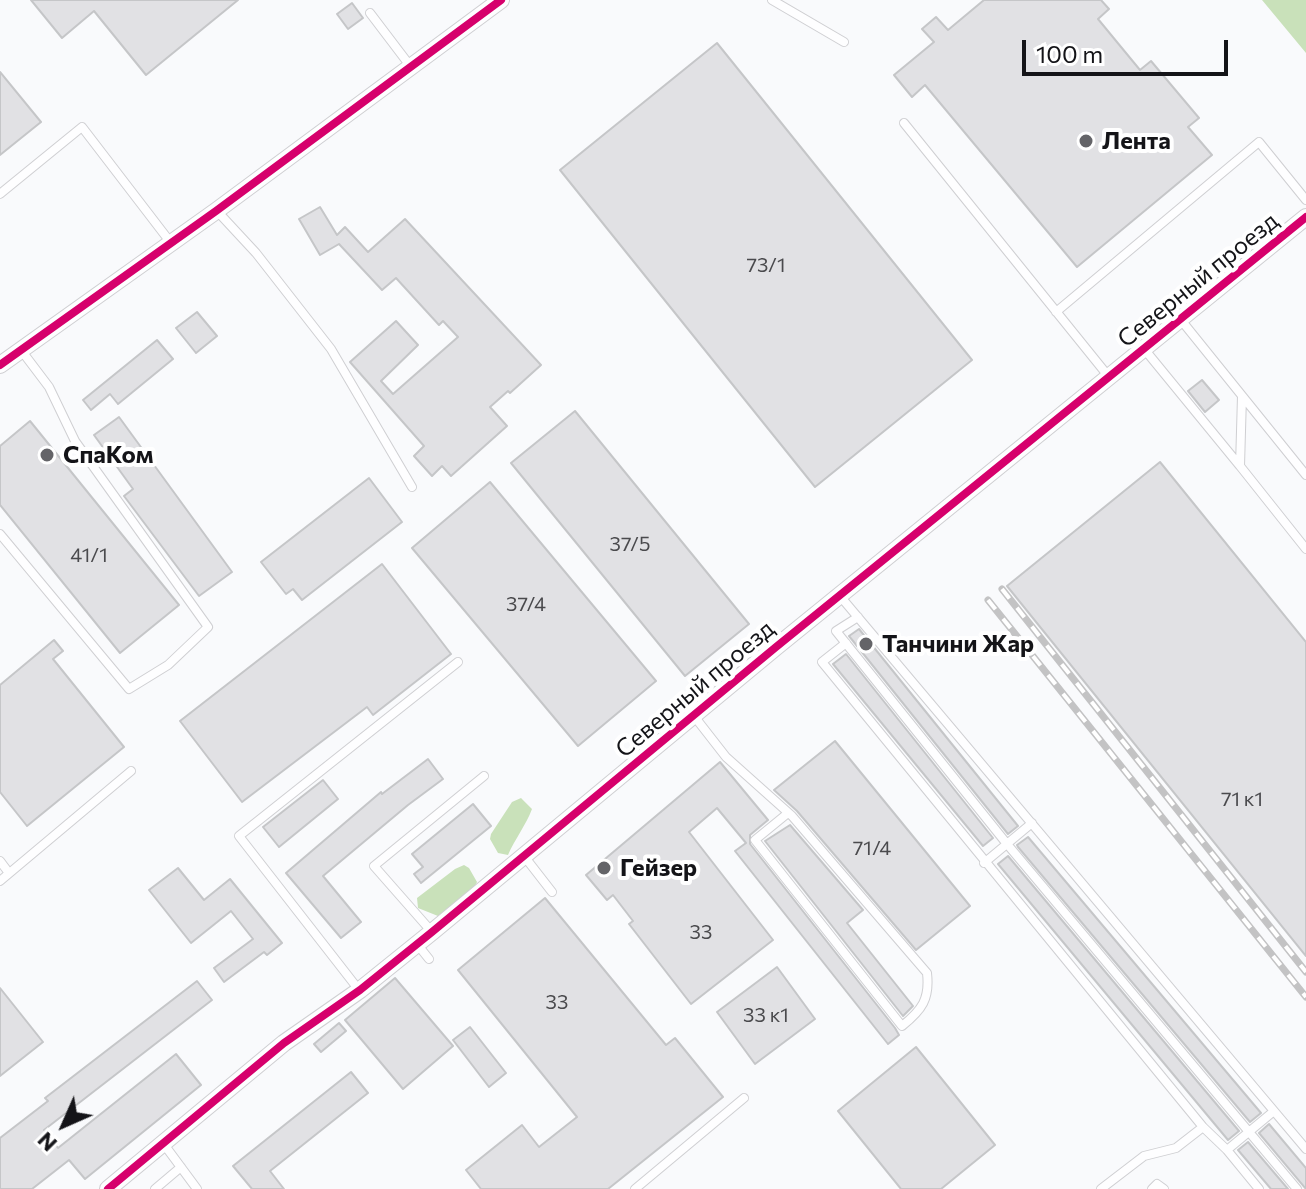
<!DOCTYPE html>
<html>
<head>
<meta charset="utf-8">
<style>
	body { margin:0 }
	#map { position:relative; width:1306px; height:1189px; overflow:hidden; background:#f9fafc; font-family:Commissioner,sans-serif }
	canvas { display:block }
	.north { position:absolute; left:24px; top:1085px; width:80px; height:80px; -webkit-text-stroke:6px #fff; paint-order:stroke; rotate:225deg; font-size:22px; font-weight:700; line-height:32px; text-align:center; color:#141418 }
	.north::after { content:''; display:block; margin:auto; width:28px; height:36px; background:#141418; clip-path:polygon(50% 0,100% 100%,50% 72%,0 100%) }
	.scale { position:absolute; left:1022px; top:40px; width:206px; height:36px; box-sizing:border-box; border:4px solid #141418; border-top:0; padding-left:10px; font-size:24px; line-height:28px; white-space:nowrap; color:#141418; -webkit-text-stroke:6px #fff; paint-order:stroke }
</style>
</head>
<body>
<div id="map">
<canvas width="1306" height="1189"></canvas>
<div class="north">N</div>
<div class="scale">100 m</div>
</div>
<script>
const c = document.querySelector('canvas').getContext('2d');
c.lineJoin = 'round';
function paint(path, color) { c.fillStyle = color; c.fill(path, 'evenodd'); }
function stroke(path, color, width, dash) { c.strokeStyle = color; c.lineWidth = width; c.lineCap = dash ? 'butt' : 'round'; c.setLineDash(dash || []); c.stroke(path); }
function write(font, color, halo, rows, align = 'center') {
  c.font = font + ' Commissioner,sans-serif'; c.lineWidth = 8; c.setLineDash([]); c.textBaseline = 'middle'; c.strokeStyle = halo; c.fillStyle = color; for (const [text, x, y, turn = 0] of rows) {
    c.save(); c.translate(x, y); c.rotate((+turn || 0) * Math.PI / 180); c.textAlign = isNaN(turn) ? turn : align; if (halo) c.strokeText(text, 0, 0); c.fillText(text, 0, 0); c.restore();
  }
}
paint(new Path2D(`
	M1262,0H1306V53Z
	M521,798L532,809C526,825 515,839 508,855L498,853L490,839L491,834L512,802Z
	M464,865L469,868L477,882L475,886L438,916L418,908L417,898L455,869Z`), '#c9e1ba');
const building = new Path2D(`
	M31,0H238L146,75L94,11L62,38Z
	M984,0H1101L1109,9L1098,19L1140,70L1151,61L1199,118L1188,127L1212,155L1077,267L925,85L912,97L894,75L934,42L922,29L936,17L948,30Z
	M352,3L363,18L348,29L337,14Z
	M717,43L972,360L815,487L560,170Z
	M0,72L41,122L0,155Z
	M320,207L337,235L345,227L368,252L405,219L541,365L510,393L508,391L490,407L507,426L451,476L442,466L432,476L414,456L424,446L350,362L396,321L418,345L381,381L393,394L458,337L443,321L439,325L396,278L382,290L339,244L320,255L299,219Z
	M197,312L217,336L196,353L176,328Z
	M157,340L173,359L118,404L110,394L91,410L83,400Z
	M1202,380L1219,400L1205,412L1188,391Z
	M575,411L749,624L685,676L511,463Z
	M119,417L232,572L199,596L124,496L133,489L94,435Z
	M30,421L179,605L120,653L0,505V446Z
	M1160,462L1306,642V956L1007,586Z
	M369,478L402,522L302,600L293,589L286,594L261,562Z
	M490,482L656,681L578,746L412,548Z
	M382,564L451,654L373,715L367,707L242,802L180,721Z
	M859,629L1018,826L1008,834L849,636Z
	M54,640L63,651L53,659L124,747L27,826L0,792V685Z
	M846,654L993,838L983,846L833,664Z
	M835,741L970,906L916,950L797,811L774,790Z
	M428,759L443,779L408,805L323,876L361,922L341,938L286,873L381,792L382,794Z
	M720,762L768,820L750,835V844L895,1028L899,1035L888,1044L735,851L746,843L717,808L689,832L773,940L691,1004L629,924L633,921L613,895L607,900L586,875Z
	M323,780L338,799L279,847L263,827Z
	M473,804L491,826L421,883L414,874L423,867L412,854Z
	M790,825L863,910L847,923L913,1006L903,1016L765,841Z
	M1028,837L1261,1113L1250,1122L1018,847L1017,845Z
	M1008,856L1239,1131L1228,1140L998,864Z
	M178,868L204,900L230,879L282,943L267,955L264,952L224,982L214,968L253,939L231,911L191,943L149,890Z
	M545,898L666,1045L675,1038L723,1097L608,1189H481L466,1170L522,1125L539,1147L577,1117L458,970Z
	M777,967L815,1019L755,1064L717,1012Z
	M395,978L453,1046L403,1089L345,1020Z
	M197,981L212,1000L44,1130L58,1148L176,1054L201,1085L85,1179L69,1160L32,1189H0V1138L48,1101L45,1098Z
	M0,988L43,1042L0,1076Z
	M339,1023L346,1031L321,1052L314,1044Z
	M470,1027L506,1073L489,1087L453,1040Z
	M916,1047L995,1145L941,1189H901L838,1111Z
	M351,1072L368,1093L270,1171L284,1189H252L233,1166Z
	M1269,1124L1306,1168V1189L1259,1133Z
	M1248,1142L1288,1189H1271L1238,1150Z`);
paint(building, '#e1e1e4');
stroke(building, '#c5c6c8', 2);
const lane = new Path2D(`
	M772,0L844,42
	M370,13L411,67
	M904,123L1109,377
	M0,194L82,127L171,243
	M217,211L256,253L331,349L412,487
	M1056,312L1259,142L1306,200
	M1181,320L1306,475
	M1145,350L1240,466
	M1242,396L1240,466L1306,549
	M0,534L129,689L168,665L208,627L75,441L49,387L21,350
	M840,596L1306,1149
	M858,617L836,631L1007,844L1297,1189
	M846,643L822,662L1203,1127L1227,1150L1259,1189
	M694,716L726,757L792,816L927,973C930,999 922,1010 902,1026L755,840L788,813
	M524,856L552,892
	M0,861L9,873
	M984,863L1032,823
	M0,881L131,771
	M432,932L374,866L484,776
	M417,944L429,959
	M359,990L239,836L458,662
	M163,1143L197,1189
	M1227,1150L1274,1111
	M155,1189L181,1167
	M635,1189L744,1098
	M1101,1189L1144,1156L1176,1148L1203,1127
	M1152,1189L1157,1184L1164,1189`);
const street = new Path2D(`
	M0,365L216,211L501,0
	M108,1189L284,1043L360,990L432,932L776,647L1306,217`);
stroke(lane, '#cfcfd2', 10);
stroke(street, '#cfcfd2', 18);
stroke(lane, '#fefeff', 8);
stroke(street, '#fefeff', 16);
const rail = new Path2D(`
	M1002,589L1306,972
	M988,600L1306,997`);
stroke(rail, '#c3c3c4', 7);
stroke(rail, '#fff', 4, [12]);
stroke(new Path2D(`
	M0,365L216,211L501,0
	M108,1189L284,1043L360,990L432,932L776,647L1306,217`), '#d6006c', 8);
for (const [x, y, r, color] of [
	[1086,141,8,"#646468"],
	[47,455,8,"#646468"],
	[866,644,8,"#646468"],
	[604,868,8,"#646468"]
]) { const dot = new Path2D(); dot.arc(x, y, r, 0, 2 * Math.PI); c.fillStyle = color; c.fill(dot); stroke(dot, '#fff', 3); }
write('20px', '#4a4a4d', null, [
	["73/1",766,265],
	["37/5",630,544],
	["41/1",89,555],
	["37/4",526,604],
	["71 к1",1242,799],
	["71/4",872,848],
	["33",701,932],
	["33",557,1002],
	["33 к1",766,1015]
]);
write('bold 24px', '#141418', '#fff', [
	["Лента",1102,141],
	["СпаКом",63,455],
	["Танчини Жар",882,644],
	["Гейзер",620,868]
], 'left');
write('24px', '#141418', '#fff', [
	["Северный проезд",1198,280,-39],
	["Северный проезд",695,689,-40]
]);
</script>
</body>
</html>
